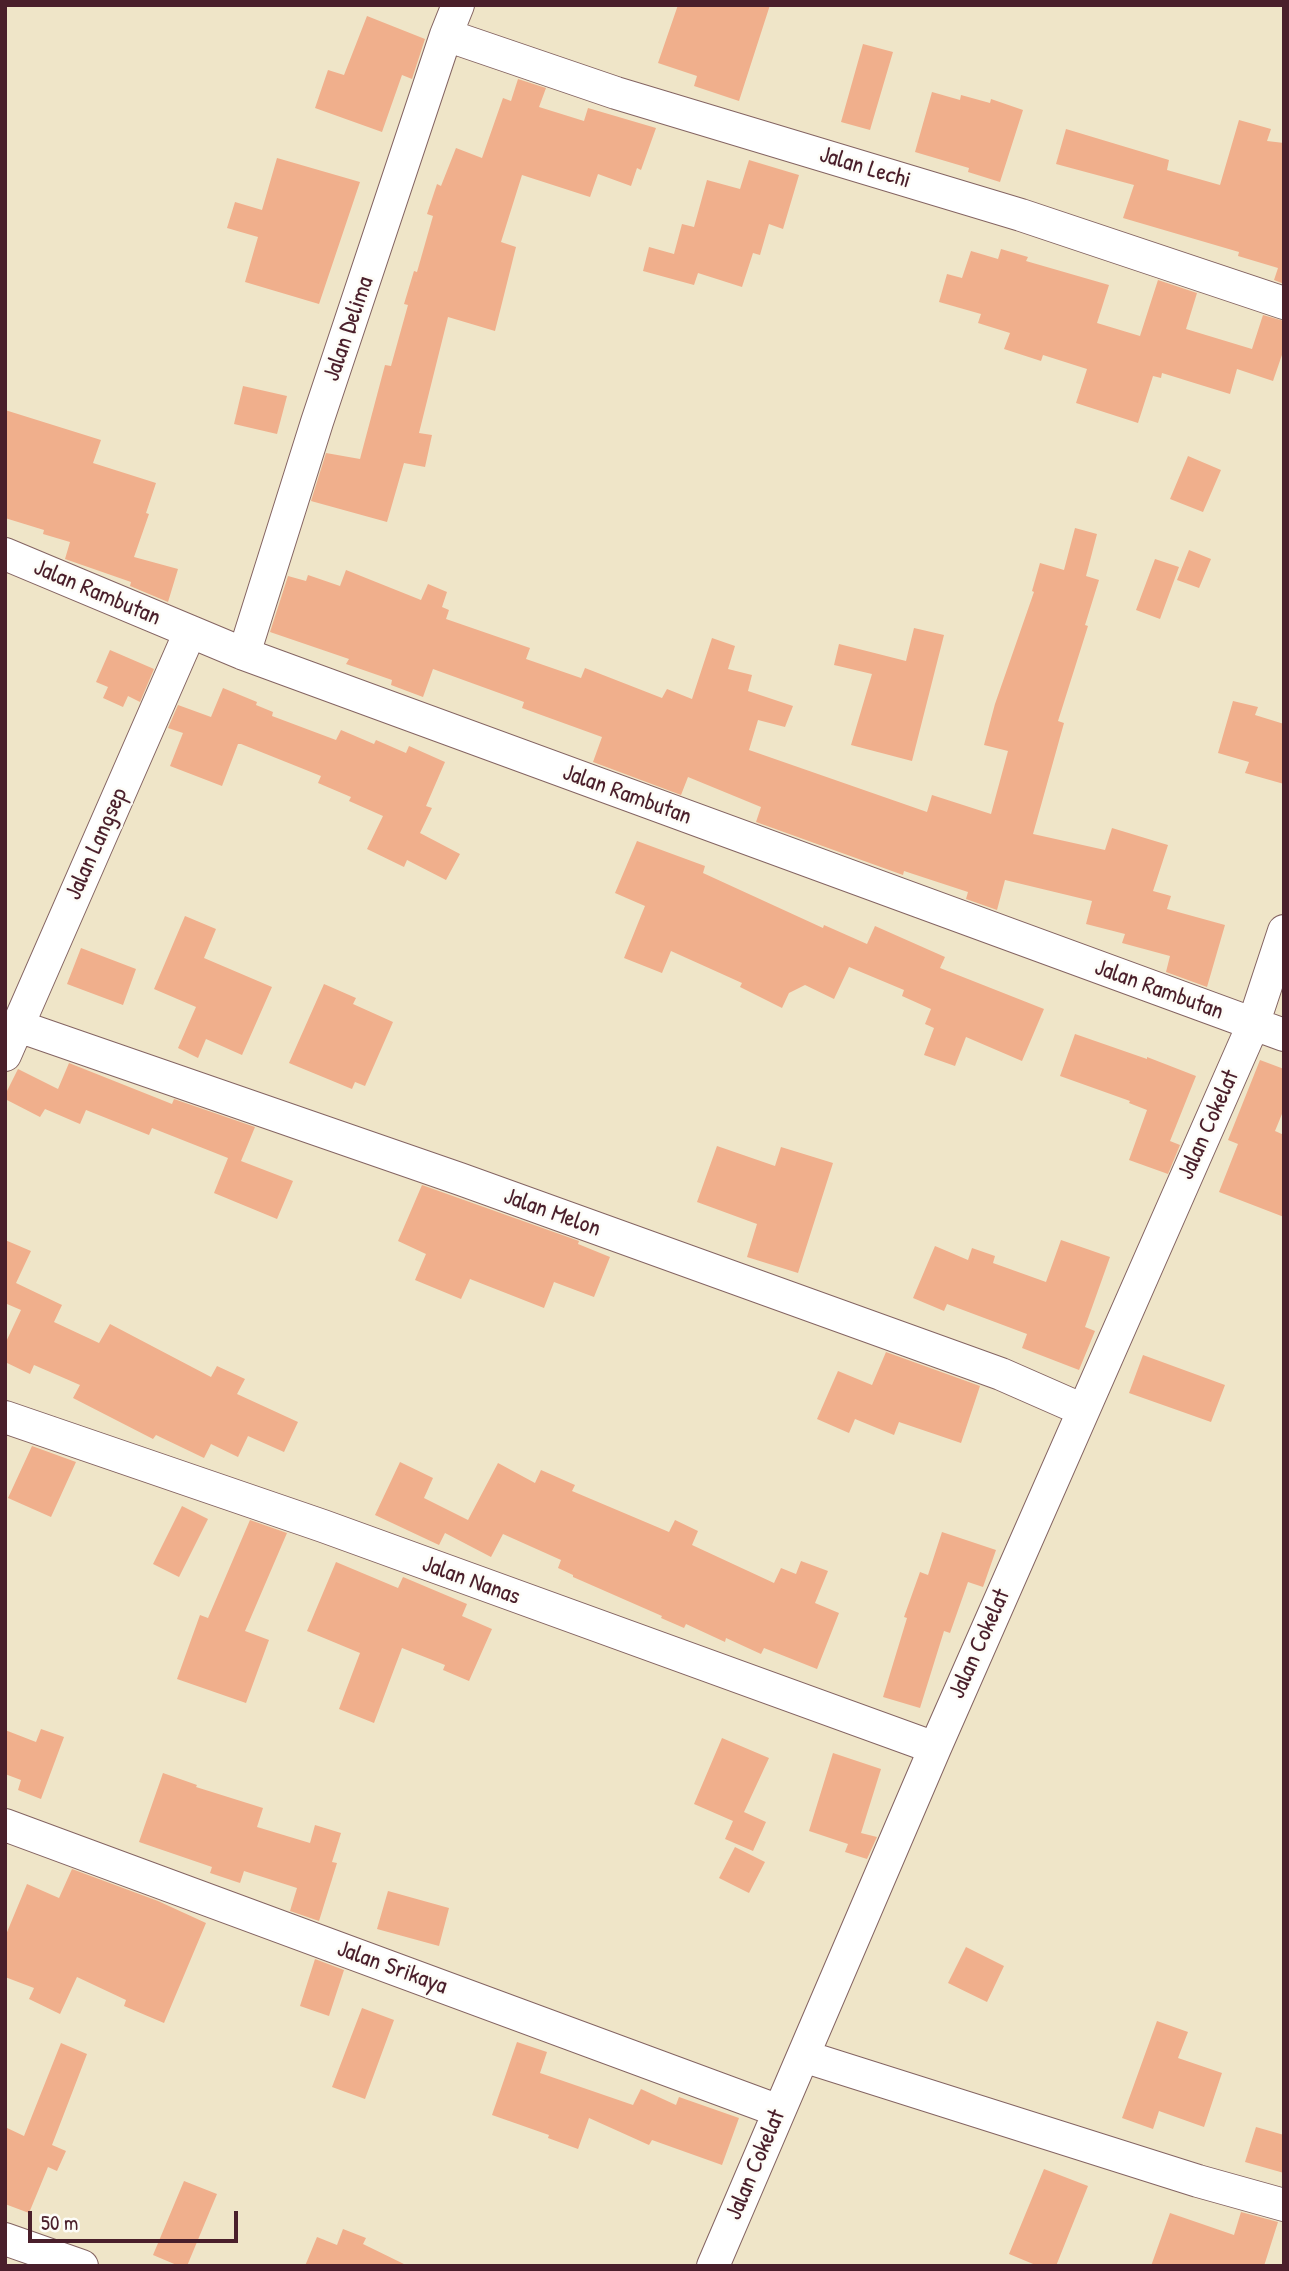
<!DOCTYPE html>
<html>
<head>
<meta charset="utf-8">
<style>
	body { margin:0 }
	#map { position:relative; width:1289px; height:2271px; overflow:hidden; background:#efe5c8; font-family:"Patrick Hand",sans-serif }
	canvas { display:block }
	.frame { position:absolute; inset:0; border:7px solid #4a1f2b; pointer-events:none }
	.scale { position:absolute; left:28px; top:2211px; width:210px; height:32px; box-sizing:border-box; border:4px solid #4a1f2b; border-top:0; padding-left:9px; font-size:21px; line-height:24px; white-space:nowrap; color:#4a1f2b; -webkit-text-stroke:5px #fdfcf7; paint-order:stroke }
</style>
</head>
<body>
<div id="map">
<canvas width="1289" height="2271"></canvas>
<div class="frame"></div>
<div class="scale">50 m</div>
</div>
<script>
const c = document.querySelector('canvas').getContext('2d');
c.lineJoin = 'round';
function paint(path, color) { c.fillStyle = color; c.fill(path, 'evenodd'); }
function stroke(path, color, width, dash) { c.strokeStyle = color; c.lineWidth = width; c.lineCap = dash ? 'butt' : 'round'; c.setLineDash(dash || []); c.stroke(path); }
function write(font, color, halo, rows, align = 'center') {
  c.font = font + ' "Patrick Hand",sans-serif'; c.lineWidth = 5; c.setLineDash([]); c.textBaseline = 'middle'; c.strokeStyle = halo; c.fillStyle = color; for (const [text, x, y, turn = 0] of rows) {
    c.save(); c.translate(x, y); c.rotate((+turn || 0) * Math.PI / 180); c.textAlign = isNaN(turn) ? turn : align; if (halo) c.strokeText(text, 0, 0); c.fillText(text, 0, 0); c.restore();
  }
}
paint(new Path2D(`
	M678,5H770L739,101L694,86L697,76L658,63Z
	M367,16L425,39L412,79L402,75L382,132L315,108L328,70L344,75Z
	M863,44L893,52L870,130L841,122Z
	M518,79L546,88L539,107L584,121L588,108L656,128L641,170L637,168L631,186L598,174L590,197L522,175L501,242L516,247L495,331L448,317L419,433L432,435L425,467L404,463L387,522L311,501L326,453L360,459L385,365L391,366L408,305L404,304L414,271L417,272L433,216L427,214L437,184L441,186L456,148L482,158L503,98L511,101Z
	M932,92L960,100L961,95L990,103L991,99L1023,110L1000,182L968,172L969,168L915,152Z
	M1239,120L1271,129L1267,141L1284,143V284L1274,280L1278,268L1238,256L1239,252L1123,218L1134,185L1056,164L1066,129L1169,160L1167,170L1220,185Z
	M277,158L360,182L319,304L245,282L258,237L227,228L235,202L262,210Z
	M749,160L799,175L783,229L769,224L760,255L753,253L742,287L698,273L694,285L643,271L649,247L674,254L682,224L694,227L707,180L740,189Z
	M1001,249L1028,257L1026,261L1109,285L1097,323L1140,336L1158,280L1197,293L1186,329L1252,349L1263,315L1284,321V349L1273,381L1237,369L1230,394L1162,373L1161,378L1153,376L1138,423L1076,403L1087,369L1043,355L1041,361L1004,349L1010,333L978,323L981,314L939,302L947,274L962,278L971,251L998,259Z
	M243,386L287,396L277,434L234,424Z
	M5,410L101,440L93,463L156,483L146,513L149,514L134,557L178,569L168,602L130,586L131,582L65,559L70,542L43,534L44,530L5,518Z
	M1188,456L1221,470L1203,512L1170,499Z
	M1075,528L1097,534L1086,576L1099,580L1085,625L1088,626L1058,721L1064,723L1033,834L1105,850L1112,828L1168,845L1153,891L1171,896L1167,909L1225,925L1207,987L1166,972L1170,956L1122,943L1125,934L1086,924L1092,901L1005,880L997,910L966,899L968,892L904,871L903,875L756,822L761,807L688,777L681,795L593,762L602,737L522,708L524,702L433,669L423,697L391,685L392,680L346,664L349,659L270,632L288,576L306,581L308,575L340,586L346,570L421,600L428,584L447,592L442,607L449,610L446,619L530,648L526,659L581,678L585,668L662,698L667,689L692,699L712,638L735,646L728,669L752,675L748,691L793,706L785,727L758,720L749,750L927,812L932,795L991,814L1008,751L984,745L995,704L1034,592L1032,591L1040,563L1064,570Z
	M1189,550L1211,559L1199,588L1177,580Z
	M1155,559L1179,567L1160,619L1136,610Z
	M914,628L944,635L912,761L851,745L872,674L834,665L839,644L906,661Z
	M110,650L154,669L140,702L128,696L123,707L103,698L108,687L96,682Z
	M223,688L257,702L256,705L273,712L272,716L336,740L341,730L374,744L376,740L406,753L409,746L445,762L426,806L432,808L420,833L460,854L446,880L407,860L404,867L367,849L383,816L349,801L351,797L318,783L321,776L241,744H238L222,786L170,766L183,733L168,728L178,705L211,717Z
	M1233,701L1258,707L1255,715L1284,724V784L1245,773L1249,762L1218,753Z
	M637,841L705,866L703,873L823,928L824,925L867,944L875,926L945,957L940,968L1044,1009L1022,1061L966,1037L955,1066L924,1055L934,1028L925,1024L931,1009L902,996L904,990L849,967L834,999L805,985L789,993L782,1008L740,987L742,983L671,951L662,973L624,958L645,906L615,893Z
	M185,916L216,929L204,958L272,987L242,1055L206,1039L198,1058L178,1048L196,1007L154,989Z
	M81,948L136,969L123,1005L67,984Z
	M324,984L356,998L353,1004L393,1022L365,1086L355,1082L352,1089L289,1063Z
	M1075,1034L1147,1059V1057L1196,1076L1170,1141L1180,1145L1168,1174L1129,1160L1147,1110L1129,1103L1130,1101L1060,1076Z
	M1260,1060L1284,1069V1109L1275,1131L1284,1135V1217L1219,1192L1238,1144L1228,1140Z
	M69,1063L172,1104L174,1099L255,1127L241,1161L293,1181L277,1219L214,1193L228,1158L152,1128L149,1135L86,1110L80,1124L45,1109L40,1117L5,1099V1095L18,1069L58,1089Z
	M717,1146L775,1166L781,1147L833,1163L798,1273L747,1257L757,1224L697,1202Z
	M422,1185L579,1241L578,1244L610,1257L594,1297L554,1282L544,1308L470,1279L461,1299L415,1280L426,1254L398,1241Z
	M5,1240L31,1251L16,1283L62,1305L54,1322L99,1343L110,1324L211,1377L217,1366L245,1379L237,1394L298,1422L284,1452L248,1436L238,1457L211,1444L204,1458L156,1435L153,1439L73,1398L80,1385L34,1365L30,1374L5,1362V1344L21,1310L7,1304L5,1308Z
	M1061,1240L1110,1257L1085,1327L1095,1331L1079,1370L1022,1348L1027,1334L947,1304L944,1311L913,1298L935,1246L968,1260L972,1248L995,1256L993,1263L1046,1282Z
	M886,1352L980,1386L961,1443L899,1422L894,1435L855,1419L849,1433L817,1419L838,1371L872,1385Z
	M1143,1355L1225,1385L1211,1422L1129,1393Z
	M32,1446L76,1462L51,1517L8,1498Z
	M400,1462L433,1478L424,1498L468,1520L498,1463L535,1483L541,1470L575,1485L572,1491L669,1532L675,1520L698,1531L692,1545L774,1583L781,1568L796,1574L801,1561L828,1571L815,1603L839,1613L817,1669L764,1648L761,1654L726,1638L725,1642L686,1624L684,1628L661,1618L662,1616L573,1577V1575L558,1568L561,1560L503,1534L491,1557L445,1533L439,1545L375,1515Z
	M182,1506L208,1519L179,1577L153,1564Z
	M250,1520L287,1533L245,1631L269,1640L246,1703L177,1679L200,1615L208,1618Z
	M942,1532L996,1550L983,1587L968,1582L950,1633L944,1631L920,1708L883,1697L907,1618L904,1617L920,1572L928,1575Z
	M336,1562L398,1588L403,1577L467,1604L462,1616L492,1629L469,1681L443,1670L445,1665L402,1648L374,1723L339,1709L360,1653L307,1631Z
	M41,1729L64,1737L41,1799L18,1790L21,1780L5,1774V1730L36,1742Z
	M722,1738L769,1758L744,1812L766,1822L753,1851L725,1839L733,1821L694,1804Z
	M833,1753L881,1769L861,1833L877,1837L867,1859L845,1852L848,1844L809,1831Z
	M163,1773L197,1785L196,1787L263,1808L257,1827L310,1843L315,1825L341,1833L332,1862L337,1863L319,1921L290,1911L297,1888L244,1871L240,1883L210,1873L212,1867L139,1842Z
	M735,1847L765,1862L749,1893L719,1878Z
	M72,1869L158,1901L206,1923L164,2023L124,2006L126,2000L77,1977L60,2014L29,1999L34,1988L5,1977V1937L27,1884L59,1898Z
	M388,1891L449,1908L439,1946L377,1929Z
	M966,1947L1004,1966L987,2002L948,1983Z
	M315,1959L344,1970L329,2016L300,2006Z
	M362,2008L394,2020L365,2099L332,2087Z
	M1157,2021L1188,2032L1178,2058L1222,2073L1204,2127L1159,2111L1153,2129L1122,2118Z
	M517,2042L547,2052L540,2073L633,2105L641,2089L676,2105L679,2097L739,2118L722,2165L652,2140L649,2145L589,2118L578,2149L548,2138L549,2135L492,2115Z
	M61,2043L87,2054L52,2145L66,2151L57,2171L48,2167L29,2213L5,2204V2127L24,2136Z
	M1256,2127L1284,2135V2173L1245,2162Z
	M1044,2169L1088,2186L1056,2266H1038L1009,2254Z
	M184,2181L217,2194L187,2266H179L153,2255Z
	M1241,2212L1278,2222L1264,2266H1151L1170,2213L1234,2235Z
	M343,2229L366,2238L363,2244L408,2266H305L317,2237L337,2245Z`), '#f0af8c');
const minor = new Path2D(`
	M446,35L616,93L1021,215L1284,303
	M5,554L244,654L1284,1035
	M244,654L317,422L446,35L458,5
	M18,1026L460,1179L1001,1374L1083,1410
	M5,1055L190,632
	M5,1417L323,1526L935,1748
	M5,1825L779,2111
	M803,2056L1198,2181L1284,2205
	M5,2239L82,2266
	M713,2266L935,1748L1253,1025L1284,931`);
stroke(minor, '#846462', 34);
stroke(minor, '#fff', 32);
write('24px', '#4a1f2b', '#fdfcf7', [
	["Jalan Lechi",865,168,17],
	["Jalan Delima",349,329,-71],
	["Jalan Rambutan",97,593,23],
	["Jalan Rambutan",627,795,20],
	["Jalan Langsep",97,844,-66],
	["Jalan Rambutan",1159,990,20],
	["Jalan Cokelat",1209,1125,-66],
	["Jalan Melon",552,1213,20],
	["Jalan Nanas",471,1581,20],
	["Jalan Cokelat",980,1644,-66],
	["Jalan Srikaya",392,1968,20],
	["Jalan Cokelat",756,2165,-67]
]);
</script>
</body>
</html>
